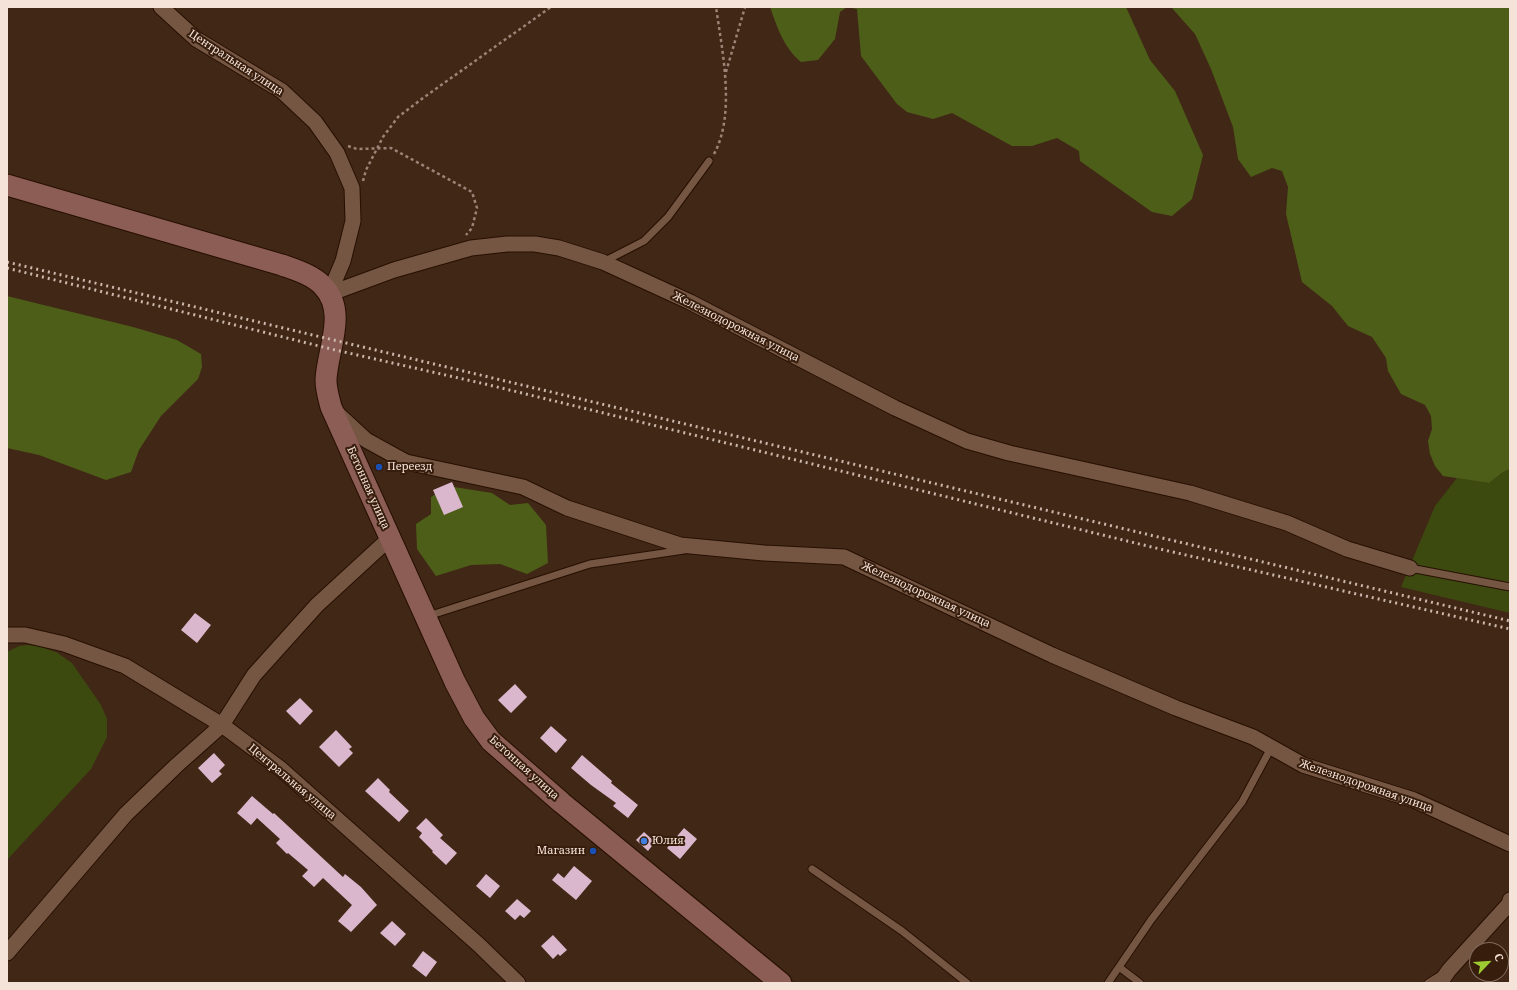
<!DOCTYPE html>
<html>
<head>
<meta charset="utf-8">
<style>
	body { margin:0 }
	#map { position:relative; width:1517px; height:990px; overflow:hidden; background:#412716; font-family:"Noto Serif",serif }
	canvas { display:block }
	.frame { position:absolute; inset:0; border:8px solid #f5e2d8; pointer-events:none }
	.north { position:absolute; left:1469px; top:942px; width:40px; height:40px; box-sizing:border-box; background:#371d0c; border:1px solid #836c5e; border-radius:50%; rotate:65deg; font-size:11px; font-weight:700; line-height:16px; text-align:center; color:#f5e2d8 }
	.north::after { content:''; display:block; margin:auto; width:14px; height:18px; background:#9dca30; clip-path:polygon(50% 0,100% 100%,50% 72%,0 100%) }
</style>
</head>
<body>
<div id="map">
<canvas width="1517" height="990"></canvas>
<div class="frame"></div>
<div class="north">С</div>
</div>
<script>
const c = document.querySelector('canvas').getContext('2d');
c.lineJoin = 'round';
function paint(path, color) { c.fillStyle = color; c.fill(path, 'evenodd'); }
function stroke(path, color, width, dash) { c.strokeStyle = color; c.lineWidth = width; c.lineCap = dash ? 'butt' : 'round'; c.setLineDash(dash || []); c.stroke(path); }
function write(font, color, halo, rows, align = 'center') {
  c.font = font + ' "Noto Serif",serif'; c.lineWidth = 4; c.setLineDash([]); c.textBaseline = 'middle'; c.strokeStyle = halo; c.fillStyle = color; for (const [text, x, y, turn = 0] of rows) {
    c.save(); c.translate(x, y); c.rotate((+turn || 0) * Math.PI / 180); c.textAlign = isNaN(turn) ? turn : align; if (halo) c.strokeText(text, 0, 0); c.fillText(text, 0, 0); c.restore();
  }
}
paint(new Path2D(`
	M1510,469V613L1401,587L1435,506L1457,478L1489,483L1503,472Z
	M28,645L38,646L56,652L72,663L101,705L107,719V737L91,769L7,860V652L19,646Z`), '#3c4a10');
paint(new Path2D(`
	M770,7H1126L1150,60L1175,91L1203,155L1192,199L1172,216L1152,212L1080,161L1079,151L1057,138L1032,146H1012L952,113L933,119L907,112L897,104L861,56L857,9L847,7L840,12L835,39L818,60L801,62C784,48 777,27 770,7Z
	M1171,7H1510V469L1503,472L1489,483L1443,476L1435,466L1430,454L1428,441L1432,429L1431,416L1425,405L1401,394L1388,371L1386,358L1372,337L1348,326L1332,306L1302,282L1286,214L1288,187L1282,171L1272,168L1251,177L1238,159L1233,127L1211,69L1195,34Z
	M7,296L133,327L177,340L201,354L202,367L198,379L161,416L139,450L131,472L106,480L39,455L7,448Z
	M448,486L492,493L510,505L528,503L546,525L548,563L527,574L500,564L471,565L436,576L417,549L416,524L431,514V497Z`), '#4d5e18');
paint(new Path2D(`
	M452,482L463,507L444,515L433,490Z
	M195,613L211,625L197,643L181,630Z
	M515,684L527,697L511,713L498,700Z
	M300,698L313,711L300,725L286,711Z
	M551,726L567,740L556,753L540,738Z
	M336,730L352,747L349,749L353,753L339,767L319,747Z
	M214,753L225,765L219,771L222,774L212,783L198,768Z
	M582,755L612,781L611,783L638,805L628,818L613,806L616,803L591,785L571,768Z
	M378,778L390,790L389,792L409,811L399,822L365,791Z
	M252,796L273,814L274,813L343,877L345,874L361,887L377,905L351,932L338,921L352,905L323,878L314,887L302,876L308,870L288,853L287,854L276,843L280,839L257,818L251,825L237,813Z
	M426,818L443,835L440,838L457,853L446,865L432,852L433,851L419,837L422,833L416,828Z
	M684,828L697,839L680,859L667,848Z
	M644,832L655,842L648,851L636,840Z
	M574,866L592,881L576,900L552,880L558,873L564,878Z
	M486,874L500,886L490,898L476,886Z
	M517,899L531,911L524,918L520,915L515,920L505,911Z
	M392,921L406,934L395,946L380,933Z
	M553,935L567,950L560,956L558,954L553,959L541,946Z
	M423,951L437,962L426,977L412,966Z`), '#dab7cd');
const service = new Path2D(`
	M603,262L644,241L668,217L709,161
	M1410,568L1510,587
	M428,616L590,564L684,550
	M812,869L902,931L967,983
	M1119,967L1140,983
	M1108,983L1151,920L1242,802L1271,748
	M1428,983L1441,975`);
const minor = new Path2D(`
	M161,7L196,39L282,91L315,122L337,153L352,188L353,221L343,261L329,294
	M329,294L394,270L471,248L507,244H535L559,248L603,262L690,302L895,408L967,441L1009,453L1190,493L1287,523L1347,549L1410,568
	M338,414L366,440L406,462L523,487L567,508L680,545L764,553L844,557L1052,655L1176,708L1253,737L1303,765L1414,800L1510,844
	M7,635H25L64,644L125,666L222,725L281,769L479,945L518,983
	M7,953L126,814L177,765L222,725L254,675L317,605L390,538
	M1440,983L1449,970L1509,904L1510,900`);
const secondary = new Path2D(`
	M7,185L282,265C296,270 313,275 323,286C348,312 327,350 326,380C326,390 329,399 331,407L455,682L474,718L491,741L562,803L781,983`);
stroke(service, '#270f01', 9);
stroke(minor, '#270f01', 17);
stroke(secondary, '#270f01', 23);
stroke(new Path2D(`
	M726,72L745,7
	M348,146L357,149L391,148L472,192L477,208L472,228L466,235
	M714,154C736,114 722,50 716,7
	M363,181L366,170L383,137L398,117L423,98L551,7`), '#9c8578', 2.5, [3, 3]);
stroke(service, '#745643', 7);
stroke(minor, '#745643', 15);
stroke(secondary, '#8b5d55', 21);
stroke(new Path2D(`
	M7,262L1510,621
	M7,268L331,349L485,384L1164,550L1510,629`), '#cbb7ab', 3, [2, 4]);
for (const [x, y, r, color] of [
	[379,467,4,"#1a4fb4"],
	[644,841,4,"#3f7fe0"],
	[593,851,4,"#1a4fb4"]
]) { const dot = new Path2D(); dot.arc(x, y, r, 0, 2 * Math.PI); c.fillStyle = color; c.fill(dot); stroke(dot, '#371d0c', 1.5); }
write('11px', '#f5e2d8', '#371d0c', [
	["Центральная улица",236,63,33],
	["Железнодорожная улица",736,327,27],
	["Бетонная улица",368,488,66],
	["Железнодорожная улица",926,595,25],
	["Бетонная улица",524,768,42],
	["Центральная улица",292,782,40],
	["Железнодорожная улица",1366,786,19]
]);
write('11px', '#f5e2d8', '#371d0c', [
	["Переезд",387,467],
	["Юлия",652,841],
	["Магазин",585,851,"right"]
], 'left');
</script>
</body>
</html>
